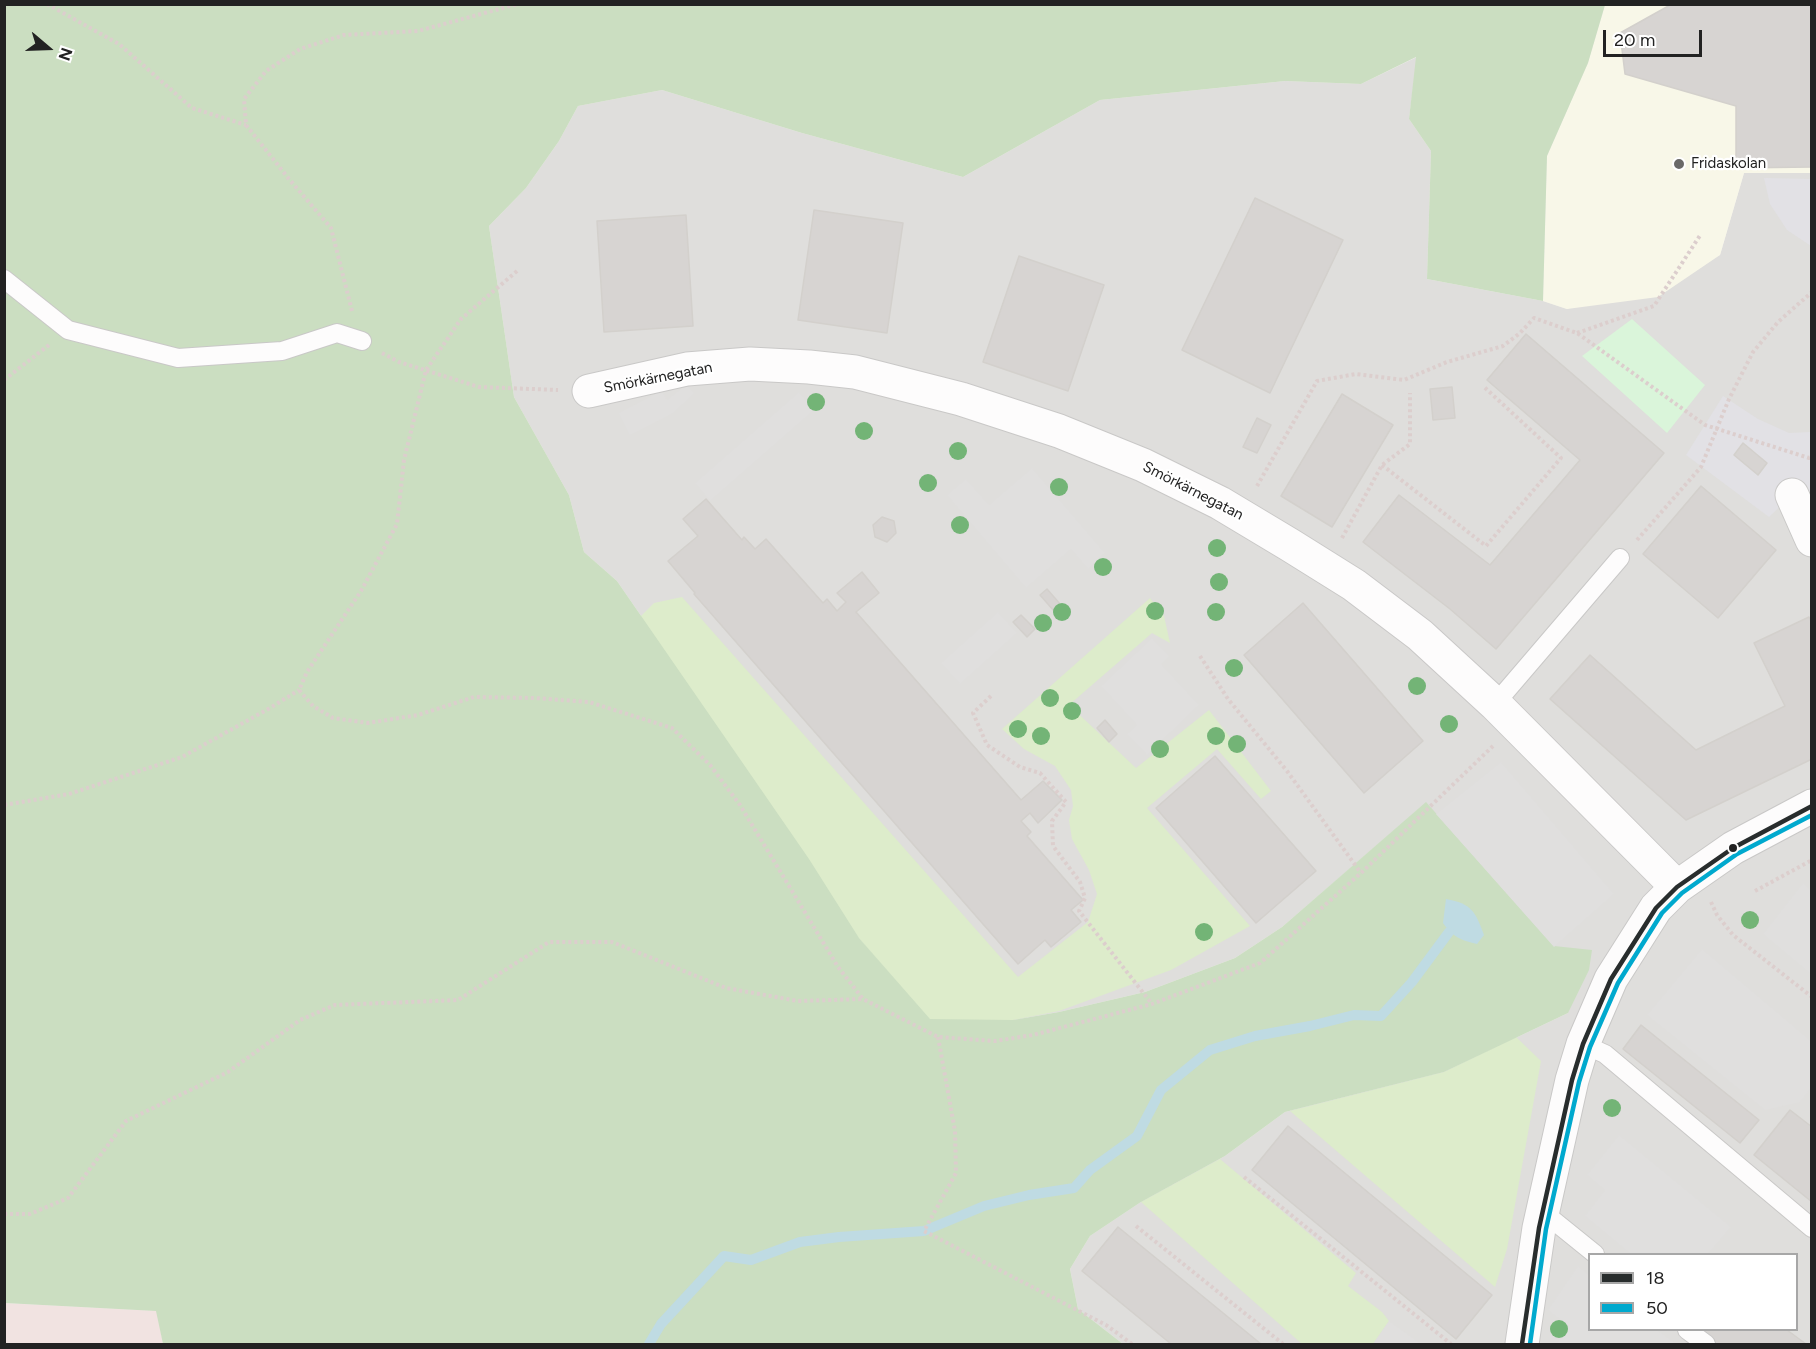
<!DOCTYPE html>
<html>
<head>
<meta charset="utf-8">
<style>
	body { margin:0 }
	#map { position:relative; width:1816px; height:1349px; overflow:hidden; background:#f0eeeb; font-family:Figtree,sans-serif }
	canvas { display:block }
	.frame { position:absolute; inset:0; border:6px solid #222; pointer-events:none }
	.legend { position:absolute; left:1588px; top:1253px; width:210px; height:78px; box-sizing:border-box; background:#fff; border:2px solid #a7a7a7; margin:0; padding:8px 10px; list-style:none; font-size:18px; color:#222 }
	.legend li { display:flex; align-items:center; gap:12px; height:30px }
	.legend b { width:30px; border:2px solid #a7a7a7 }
	.north { position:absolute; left:18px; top:18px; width:60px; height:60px; -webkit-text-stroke:4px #fff; paint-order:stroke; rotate:109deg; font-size:16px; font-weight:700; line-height:24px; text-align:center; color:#222 }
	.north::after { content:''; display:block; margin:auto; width:21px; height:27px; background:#222; clip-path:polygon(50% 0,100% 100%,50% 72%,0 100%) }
	.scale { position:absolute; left:1603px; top:30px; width:99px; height:27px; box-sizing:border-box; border:3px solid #222; border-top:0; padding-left:8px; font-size:18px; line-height:21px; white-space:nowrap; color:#222; -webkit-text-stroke:4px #fff; paint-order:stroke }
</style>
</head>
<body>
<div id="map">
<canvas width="1816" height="1349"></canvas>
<div class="frame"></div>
<ul class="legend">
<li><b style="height:8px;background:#282d2d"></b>18</li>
<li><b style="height:8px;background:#00a9ce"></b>50</li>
</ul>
<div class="north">N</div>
<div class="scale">20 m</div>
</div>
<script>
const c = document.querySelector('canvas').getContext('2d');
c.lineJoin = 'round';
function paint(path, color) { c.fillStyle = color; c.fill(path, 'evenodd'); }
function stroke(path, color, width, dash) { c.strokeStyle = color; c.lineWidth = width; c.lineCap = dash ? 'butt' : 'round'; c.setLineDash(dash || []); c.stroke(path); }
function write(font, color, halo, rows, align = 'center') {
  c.font = font + ' Figtree,sans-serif'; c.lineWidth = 4.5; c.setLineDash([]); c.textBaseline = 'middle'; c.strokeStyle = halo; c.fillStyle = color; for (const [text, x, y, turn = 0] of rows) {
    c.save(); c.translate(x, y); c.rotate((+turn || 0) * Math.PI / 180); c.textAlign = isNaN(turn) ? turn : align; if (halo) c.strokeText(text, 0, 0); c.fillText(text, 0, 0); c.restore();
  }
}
paint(new Path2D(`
	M1417,57L1409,119L1431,151L1427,279L1543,301L1567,309L1720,255L1744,173H1811V1344H1123L1078,1309L1070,1269L1090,1236L1141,1202L1225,1156L1285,1112L1444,1072L1568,1013L1554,947L1426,803L1282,927L1235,958L1145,992L1059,1012L1013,1020L930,1019L809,859L617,581L584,552L569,495L514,397L489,226L526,188L559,141L578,106L662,90L802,133L963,177L1100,100L1285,81L1361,84ZM1590,1254H1796V1330H1590Z`), '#dfdedc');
paint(new Path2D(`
	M4,1303L157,1311L163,1344H5Z`), '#f1e3e1');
paint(new Path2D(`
	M1605,5H1811V173H1744L1720,255L1658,297L1567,309L1543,301L1547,156L1588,63Z`), '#f8f7e8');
paint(new Path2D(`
	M682,597L1018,977L1088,922L1097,894L1089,870L1072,839L1069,820L1073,806L1071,790L1055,766L1024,749L1002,729L1150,598L1164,616L1170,643L1152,633L1069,705L1136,768L1209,710L1271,791L1261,799L1217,749L1147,808L1250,926L1171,970L1059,1011L1013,1020H929L609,648L654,603Z
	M1516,1037L1541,1061L1507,1249L1495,1287L1290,1111L1444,1072Z
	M1220,1159L1356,1273L1348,1286L1382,1312L1389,1321L1373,1344H1302L1141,1202Z`), '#ddeccb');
paint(new Path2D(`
	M4,5H1605L1588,63L1547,156L1543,301L1427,279L1431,151L1409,119L1416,57L1361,84L1285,81L1100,100L963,177L802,133L662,90L578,106L559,141L526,188L489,226L514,397L569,495L584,552L617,581L809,859L859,938L930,1019L1013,1020L1059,1012L1145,992L1235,958L1282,927L1426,802L1554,946L1592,950L1589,970L1568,1013L1444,1072L1285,1112L1225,1156L1141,1202L1090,1236L1070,1269L1078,1309L1123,1344H163L156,1311L5,1303Z`), '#cbdec1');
paint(new Path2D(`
	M1632,319L1705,385L1667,433L1582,356Z`), '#daf5da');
paint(new Path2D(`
	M686,385L695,393L673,413L630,435L619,413L662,391L667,400Z
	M799,392L814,410L710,501L695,483Z
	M1032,468L1105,553L1088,569L1071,549L1026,588L947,495L966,479L989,505Z
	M998,612L1017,633L960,684L941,663Z
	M1152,638L1169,656L1161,664L1199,705L1147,755L1127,734L1137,725L1101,686Z
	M1501,762L1614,894L1554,947L1436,814Z
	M1803,883L1811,890V974L1763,934Z
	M1702,949L1811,1041V1088L1800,1102L1765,1110L1647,1015Z
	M1619,1135L1731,1227L1708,1254H1631L1585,1216L1605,1190L1587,1175Z
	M1578,1266L1589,1275L1590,1330H1657L1676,1344H1556L1569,1326L1548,1310Z
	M1389,1321L1421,1344H1373Z`), '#e0dfde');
paint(new Path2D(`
	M1764,178L1811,179V246L1787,230L1770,204Z
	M1723,396L1758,419L1789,433L1811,432V494L1792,495L1769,517L1686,455Z`), '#e2e1e5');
paint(new Path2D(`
	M1446,899C1472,904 1475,911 1484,935L1477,944C1460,940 1453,937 1443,923Z`), '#bfdbe3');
stroke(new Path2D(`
	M649,1344L661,1324L724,1256L751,1260L800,1242L839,1237L924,1231L984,1206L1029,1195L1074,1188L1090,1170L1137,1136L1161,1090L1210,1050L1255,1036L1310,1026L1354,1015L1381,1016L1412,982L1449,932`), '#bfdbe3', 10);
const building = new Path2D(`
	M1672,4H1812V167L1736,168V106L1625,74L1620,33Z
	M1255,198L1343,240L1270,393L1182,350Z
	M814,210L903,223L887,333L798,320Z
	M686,215L693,326L604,332L597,221Z
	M1019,256L1104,285L1068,391L983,362Z
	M1526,334L1664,453L1496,649L1450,609L1363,542L1399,495L1490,565L1580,460L1487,380Z
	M1452,387L1455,418L1433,420L1430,389Z
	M1342,394L1393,425L1332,527L1281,496Z
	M1257,418L1271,425L1257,453L1243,447Z
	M1743,443L1767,463L1758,475L1734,455Z
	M1701,486L1776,550L1718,618L1643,554Z
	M706,499L742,540L744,537L755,549L766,539L823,603L827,599L837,611L846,602L837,593L862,572L879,593L856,612L1021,800L1043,781L1062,800L1038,823L1030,813L1021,821L1031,832L1027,836L1083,900L1071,910L1081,922L1051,947L1045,940L1018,964L694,594L695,593L668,561L698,536L683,519Z
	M882,517L894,521L896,533L887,542L875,537L873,525Z
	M1047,589L1061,605L1054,611L1040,595Z
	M1303,603L1423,741L1364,793L1244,655Z
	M1021,615L1035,629L1027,637L1013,622Z
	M1809,617L1812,623V759L1686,820L1550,699L1590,655L1696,750L1785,706L1754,643Z
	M1105,720L1117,734L1109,742L1097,728Z
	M1215,756L1316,871L1256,923L1156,808Z
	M1641,1025L1759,1120L1740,1143L1623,1049Z
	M1790,1110L1812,1127V1202L1754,1155Z
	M1288,1126L1492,1295L1456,1339L1252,1170Z
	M1118,1227L1261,1344H1171L1082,1271Z
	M1694,1330H1787L1806,1344H1712Z`);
paint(building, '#d7d4d2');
stroke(building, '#d3d0cc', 1.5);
const service = new Path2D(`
	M4,279L68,330L178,358L282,351L337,333L362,341
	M1495,704L1620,558
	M1583,1044L1605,1054L1812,1228
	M1543,1212L1595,1254
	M1687,1330L1706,1344`);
const minor = new Path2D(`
	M589,391L687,369L750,364L809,367L855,372L961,399L1059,431L1143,465L1220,503L1290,545L1354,585L1420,635L1495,704L1677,887
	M1792,495L1812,540
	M1522,1344L1539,1228L1572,1080L1583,1044L1611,979L1656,908L1677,887L1733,848L1812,806`);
stroke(service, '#c9c8c7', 20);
stroke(minor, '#c9c8c7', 35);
stroke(new Path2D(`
	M47,4L119,44L192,108L246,125
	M517,271L461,319L426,370L404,460L397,524L361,591L307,672L299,690L313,706L333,718L368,723L418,715L474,697L535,698L589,702L672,728L710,765L740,805L838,967L863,999L938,1037L995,1041L1033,1035L1152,1004L1260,963L1361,873L1493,746
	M352,311L331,228L289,179L246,125L244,99L266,71L300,49L344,35L418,31L518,4
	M1577,333L1654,306L1701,234
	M382,353L399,362L479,387L558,390
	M4,380L49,345
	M1382,465L1486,546L1561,458L1483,386
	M1257,486L1317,381L1356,374L1404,380L1447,362L1503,346L1520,333L1534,318L1577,333L1705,425L1809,458L1812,457
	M1342,538L1382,465L1410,444V393
	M1637,540L1701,467L1729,399L1753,352L1778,322L1812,292
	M1200,656L1228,699L1287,771L1361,873
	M991,696L973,713L987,745L1020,767L1040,773L1066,802L1052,821L1053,846L1080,882L1085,898L1079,911L1152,1004
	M4,805L69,794L182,757L270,708L299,690
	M1755,891L1812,860
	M1711,902L1717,915L1733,935L1812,997
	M938,1037L955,1131L956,1173L924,1231L1106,1325L1132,1344
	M1244,1177L1451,1344
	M4,1214H30L68,1198L126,1121L228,1072L300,1020L335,1005L458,1000L549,942H612L726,988L798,1001L863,999
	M1136,1226L1283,1344`), '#dccecd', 4, [3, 3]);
stroke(service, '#fdfcfc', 18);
stroke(minor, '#fdfcfc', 33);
stroke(new Path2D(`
	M1522,1344L1539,1228L1572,1080L1583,1044L1611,979L1656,908L1677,887L1733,848L1812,806`), '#282d2d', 4.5);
stroke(new Path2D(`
	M1530,1344L1546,1229L1579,1082L1590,1047L1618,983L1662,913L1682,893L1737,854L1812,815`), '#00a9ce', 4.5);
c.fillStyle = '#73b476';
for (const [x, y] of [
	[816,402],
	[864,431],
	[958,451],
	[928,483],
	[1059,487],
	[960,525],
	[1217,548],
	[1103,567],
	[1219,582],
	[1155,611],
	[1062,612],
	[1216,612],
	[1043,623],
	[1234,668],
	[1417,686],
	[1050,698],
	[1072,711],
	[1449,724],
	[1018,729],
	[1041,736],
	[1216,736],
	[1237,744],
	[1160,749],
	[1750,920],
	[1204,932],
	[1612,1108],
	[1559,1329]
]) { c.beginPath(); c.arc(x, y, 9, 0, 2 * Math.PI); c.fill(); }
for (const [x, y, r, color] of [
	[1679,164,6,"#6a6968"],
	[1733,848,5,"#222"]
]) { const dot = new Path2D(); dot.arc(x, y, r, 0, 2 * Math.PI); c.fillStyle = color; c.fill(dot); stroke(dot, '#fff', 2); }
write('15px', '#222', '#fff', [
	["Fridaskolan",1691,164]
], 'left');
write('15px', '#222', '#fff', [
	["Smörkärnegatan",658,378,-11],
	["Smörkärnegatan",1193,491,27]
]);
</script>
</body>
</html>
